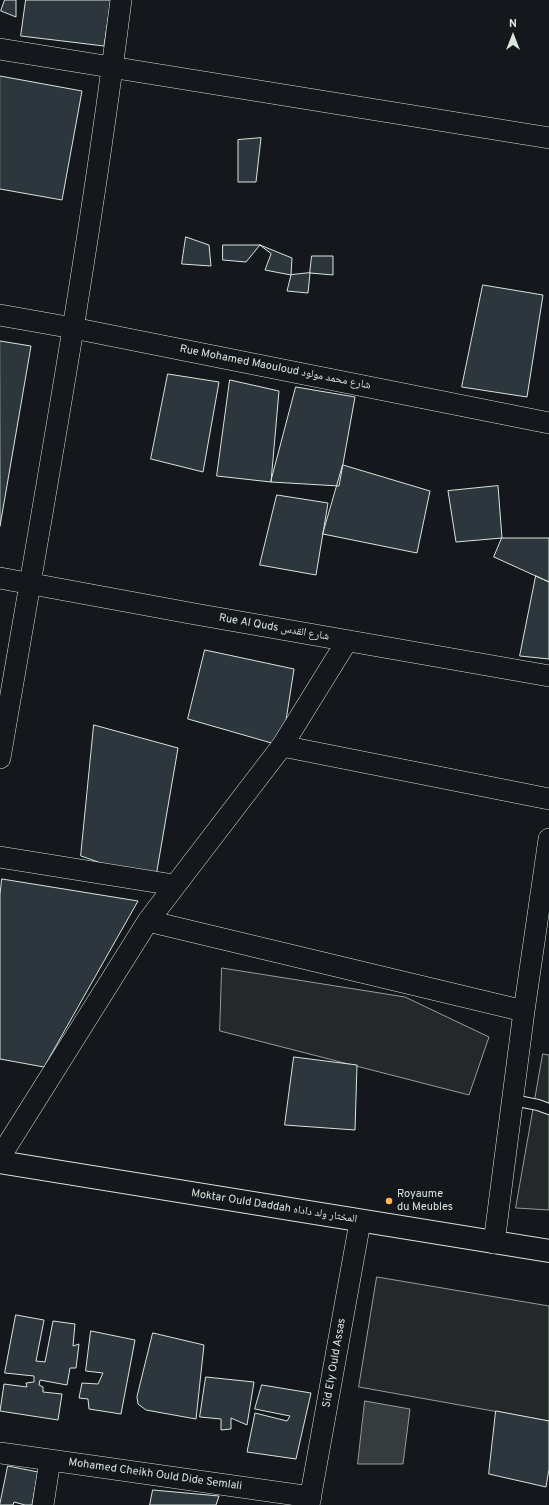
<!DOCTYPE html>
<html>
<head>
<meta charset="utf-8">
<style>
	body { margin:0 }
	#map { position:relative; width:549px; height:1505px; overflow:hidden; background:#14181c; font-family:Overpass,sans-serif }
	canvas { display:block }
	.north { position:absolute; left:493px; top:16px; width:40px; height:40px; -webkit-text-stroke:3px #14181c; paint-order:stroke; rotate:0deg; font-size:11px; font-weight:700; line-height:16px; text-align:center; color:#d8e6dc }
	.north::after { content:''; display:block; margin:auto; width:14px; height:18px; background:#d8e6dc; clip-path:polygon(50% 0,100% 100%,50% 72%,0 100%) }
</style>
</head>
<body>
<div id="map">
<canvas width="549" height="1505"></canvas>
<div class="north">N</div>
</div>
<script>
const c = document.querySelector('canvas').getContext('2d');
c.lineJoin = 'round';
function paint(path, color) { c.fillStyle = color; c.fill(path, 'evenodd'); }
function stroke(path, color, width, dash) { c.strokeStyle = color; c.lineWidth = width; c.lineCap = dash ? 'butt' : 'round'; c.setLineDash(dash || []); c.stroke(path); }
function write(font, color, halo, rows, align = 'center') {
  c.font = font + ' Overpass,"Noto Naskh Arabic",sans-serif'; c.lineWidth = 3; c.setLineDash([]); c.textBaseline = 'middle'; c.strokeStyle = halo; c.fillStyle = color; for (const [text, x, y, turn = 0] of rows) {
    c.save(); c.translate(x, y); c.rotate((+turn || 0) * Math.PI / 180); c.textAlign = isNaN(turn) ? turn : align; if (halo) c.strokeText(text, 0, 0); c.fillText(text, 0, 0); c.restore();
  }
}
const parking = new Path2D(`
	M222,968L405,997L489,1037L469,1095L220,1031Z
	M543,1054L549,1055V1210L516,1208Z
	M377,1277L549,1306V1421L359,1387Z`);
paint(parking, '#24282b');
stroke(parking, '#939e99', 1);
const water = new Path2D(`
	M365,1401L410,1409L403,1464H358Z`);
paint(water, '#363b3e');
stroke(water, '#939e99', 1);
const building = new Path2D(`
	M5,0H16V17L1,11Z
	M26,0H111L104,46L21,36Z
	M0,76L82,91L62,200L0,189Z
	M261,138L256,182H238V140Z
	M186,237L209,245L211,266L182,264Z
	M223,245H260L246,262L223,260Z
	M260,245L292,258L291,275L265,270L271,254Z
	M312,256H333V275L310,273Z
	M310,273L308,293L287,291L291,275Z
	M483,285L543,295L527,397L462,387Z
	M0,341L31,346L0,526Z
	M168,374L219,382L203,472L151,459Z
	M230,380L279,391L271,482L217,476Z
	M296,387L355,397L339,486L271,482Z
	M343,465L430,491L417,553L323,534Z
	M498,486L502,538L456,542L448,491Z
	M277,495L328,503L316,575L260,565Z
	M502,538H549V582L494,557Z
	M536,576L549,582V659L520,656Z
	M205,650L294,669L282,746L188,719Z
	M94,725L178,748L155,882L81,856Z
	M2,879L138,901L44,1067L0,1059V895Z
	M294,1057L357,1065L355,1130L285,1125Z
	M16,1315L44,1320L36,1361L45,1362L53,1321L75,1324L73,1346L79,1344L76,1368H70L67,1385L40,1380L39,1385L43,1387V1392L62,1394L58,1420L0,1411L4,1384L27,1387L26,1383L34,1382V1376L5,1373Z
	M91,1331L135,1340L121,1414L89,1409L88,1399L79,1398L82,1383L98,1384L103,1373L86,1371Z
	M153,1333L204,1345L196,1419L146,1410L138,1404L137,1397Z
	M206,1377L254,1382L247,1425L231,1418V1429L221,1430V1419L200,1417Z
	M262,1385L311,1393L296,1459L247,1452L255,1413L287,1421L290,1416L255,1409Z
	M496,1411L549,1421V1469L546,1487L489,1474Z
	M8,1466L38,1472L32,1505H25L14,1502L13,1505H0Z
	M153,1490L219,1496L216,1505H150Z`);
paint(building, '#2c363c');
stroke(building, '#d8e6dc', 1);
const lane = new Path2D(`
	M513,1100L538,1105L549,1109`);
const street = new Path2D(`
	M0,49L549,138
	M0,315L73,328L549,423
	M0,578L195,614L549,676
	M282,746L549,799
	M0,758C43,506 89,254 121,0
	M0,857L174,885
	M148,921L524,1011
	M0,1157L148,921L282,746L347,641
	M494,1243L524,1011L549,839
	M0,1453L311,1497
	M43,1505L50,1460
	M309,1505L360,1222`);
const secondary = new Path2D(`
	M0,1162L549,1251`);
stroke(lane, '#d8e6dc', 12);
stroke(street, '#d8e6dc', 22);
stroke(secondary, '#d8e6dc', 24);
stroke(lane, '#14181c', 10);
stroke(street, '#14181c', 21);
stroke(secondary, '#14181c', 22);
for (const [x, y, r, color] of [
	[389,1201,4,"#ffb74d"]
]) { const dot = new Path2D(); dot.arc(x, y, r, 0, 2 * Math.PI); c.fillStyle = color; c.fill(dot); stroke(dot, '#14181c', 1.5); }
write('11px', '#d8e6dc', '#14181c', [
	["Rue Mohamed Maouloud شارع محمد مولود",275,368,11],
	["Rue Al Quds شارع القدس",274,628,10],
	["Moktar Ould Daddah المختار ولد داداه",274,1207,9],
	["Sid Ely Ould Assas",335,1363,-80],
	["Mohamed Cheikh Ould Dide Semlali",155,1475,8]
]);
write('11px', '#d8e6dc', '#14181c', [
	["Royaume",397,1195],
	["du Meubles",397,1208]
], 'left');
</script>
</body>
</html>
